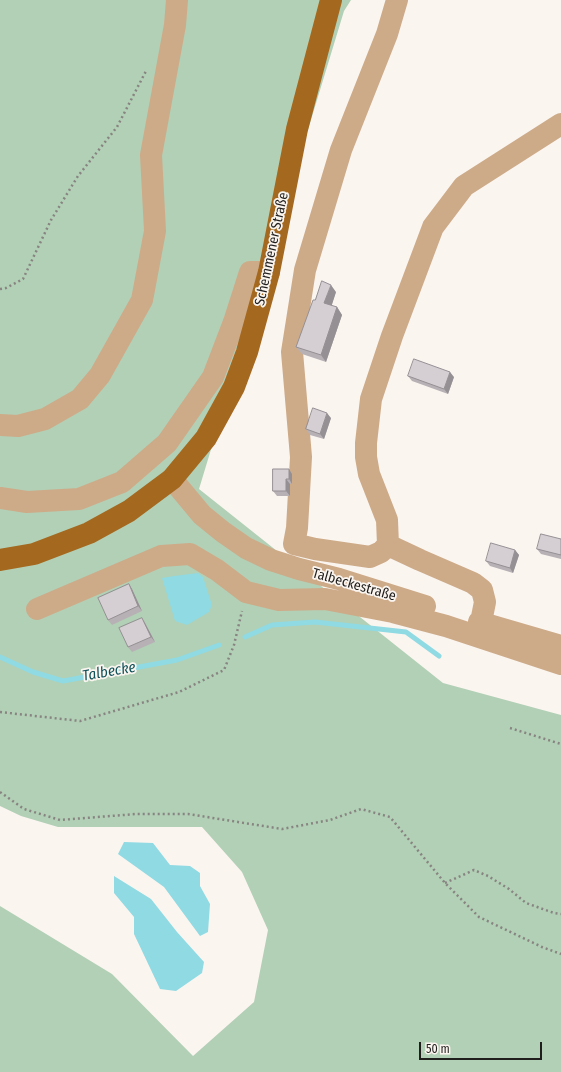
<!DOCTYPE html>
<html>
<head>
<meta charset="utf-8">
<style>
	body { margin:0 }
	#map { position:relative; width:561px; height:1072px; overflow:hidden; background:#fbf5f0; font-family:"Fira Sans Condensed",sans-serif }
	canvas { display:block }
	.scale { position:absolute; left:419px; top:1042px; width:123px; height:18px; box-sizing:border-box; border:2px solid #211f1d; border-top:0; padding-left:5px; font-size:12px; line-height:14px; white-space:nowrap; color:#211f1d; -webkit-text-stroke:3px #fbf5f0; paint-order:stroke }
</style>
</head>
<body>
<div id="map">
<canvas width="561" height="1072"></canvas>
<div class="scale">50 m</div>
</div>
<script>
const c = document.querySelector('canvas').getContext('2d');
c.lineJoin = 'round';
function paint(path, color) { c.fillStyle = color; c.fill(path, 'evenodd'); }
function stroke(path, color, width, dash) { c.strokeStyle = color; c.lineWidth = width; c.lineCap = dash ? 'butt' : 'round'; c.setLineDash(dash || []); c.stroke(path); }
function write(font, color, halo, rows, align = 'center') {
  c.font = font + ' "Fira Sans Condensed",sans-serif'; c.lineWidth = 3.5; c.setLineDash([]); c.textBaseline = 'middle'; c.strokeStyle = halo; c.fillStyle = color; for (const [text, x, y, turn = 0] of rows) {
    c.save(); c.translate(x, y); c.rotate((+turn || 0) * Math.PI / 180); c.textAlign = isNaN(turn) ? turn : align; if (halo) c.strokeText(text, 0, 0); c.fillText(text, 0, 0); c.restore();
  }
}
paint(new Path2D(`
	M0,0H351L344,11L199,489L443,683L561,715V1072H0V906L112,974L193,1056L254,1002L268,930L242,872L202,827H58L21,816L0,806Z`), '#b2d0b6');
paint(new Path2D(`
	M198,573L203,577L212,605L209,612L187,625L175,621L162,578L174,576Z
	M124,842L153,843L170,865L190,866L200,873V886L210,904L208,932L200,936L164,887L118,854Z
	M114,876L151,899L177,932L204,962L202,973L176,991L160,989L134,934V917L114,893Z`), '#8fdae3');
stroke(new Path2D(`
	M245,637L272,625L315,622L406,632L439,656
	M0,657L33,672L63,681L177,660L219,645`), '#8fdae3', 5);
stroke(new Path2D(`
	M0,289L6,288L23,279L51,220L78,176L117,127L146,71
	M0,712L80,721L179,692L224,670L234,645L242,611
	M510,728L561,744
	M0,792L24,809L60,820L136,814H188L282,829L330,820L361,809L390,817L445,883L479,917L542,947L561,954
	M445,883L474,870L488,876L509,889L526,903L554,913L561,914`), '#888481', 2.5, [2, 3]);
stroke(new Path2D(`
	M0,425L18,426L45,419L80,399L100,375L142,300L155,231L151,155L175,25L177,0
	M172,479L202,515L223,532L246,548L271,560L299,569L339,579L425,606
	M0,498L27,502L79,499L122,482L167,443L213,377L234,322L250,272H269
	M388,545L381,552L370,557L315,549L294,544L297,528L301,457L292,352L305,270L341,150L387,34L397,0
	M37,609L161,556L190,554L217,570L246,592L279,600L325,599L393,612L446,626L561,664
	M479,622L561,646
	M481,622L485,602L482,590L473,583L420,560L388,545L387,520L369,474L366,457V443L371,399L392,336L433,227L464,186L561,124`), '#cdab89', 22);
stroke(new Path2D(`
	M0,560L34,554L89,533L129,511L172,479L206,438L234,387L247,352L269,272L297,129L331,0`), '#a5681f', 22);
paint(new Path2D(`
	M336,292L331,306L337,307L342,315L326,362L302,354L296,347L315,300Z
	M408,376L454,377L448,394L412,381Z
	M331,418L324,439L310,435L306,429Z
	M273,469L292,474V484H290V496H277L273,491Z
	M561,539V559L541,554L537,549Z
	M515,550L519,555L513,573L490,566L486,561Z
	M129,584L132,589L142,611L112,625L108,620Z
	M142,618L145,623L155,642L132,652L128,647Z`), '#b7b1b5');
paint(new Path2D(`
	M331,285L336,292L330,311L324,303Z
	M337,307L342,315L326,362L321,355Z
	M450,372L454,377L448,394L444,389Z
	M327,413L331,418L324,439L320,434Z
	M289,469L292,474V484L289,479Z
	M286,479L290,484V496L286,491Z
	M515,550L519,555L513,573L510,568Z
	M129,584L132,589L142,611L138,606Z
	M142,618L145,623L155,642L151,637Z`), '#959094');
const building = new Path2D(`
	M322,281L331,285L324,303L337,307L321,355L296,347L313,300H315Z
	M414,359L450,372L444,389L408,376Z
	M313,408L327,413L320,434L306,429Z
	M273,469H289V479H286V491H273Z
	M541,534L561,539V555L537,549Z
	M491,543L515,550L510,568L486,561Z
	M129,584L138,606L108,620L98,598Z
	M142,618L151,637L128,647L119,628Z`);
paint(building, '#d5ced3');
stroke(building, '#959094', 1);
write('14px', '#211f1d', '#fbf5f0', [
	["Schemmener Straße",272,249,-78],
	["Talbeckestraße",354,585,16]
]);
write('italic 15px', '#0f5159', '#fbf5f0', [
	["Talbecke",109,672,-10]
]);
</script>
</body>
</html>
